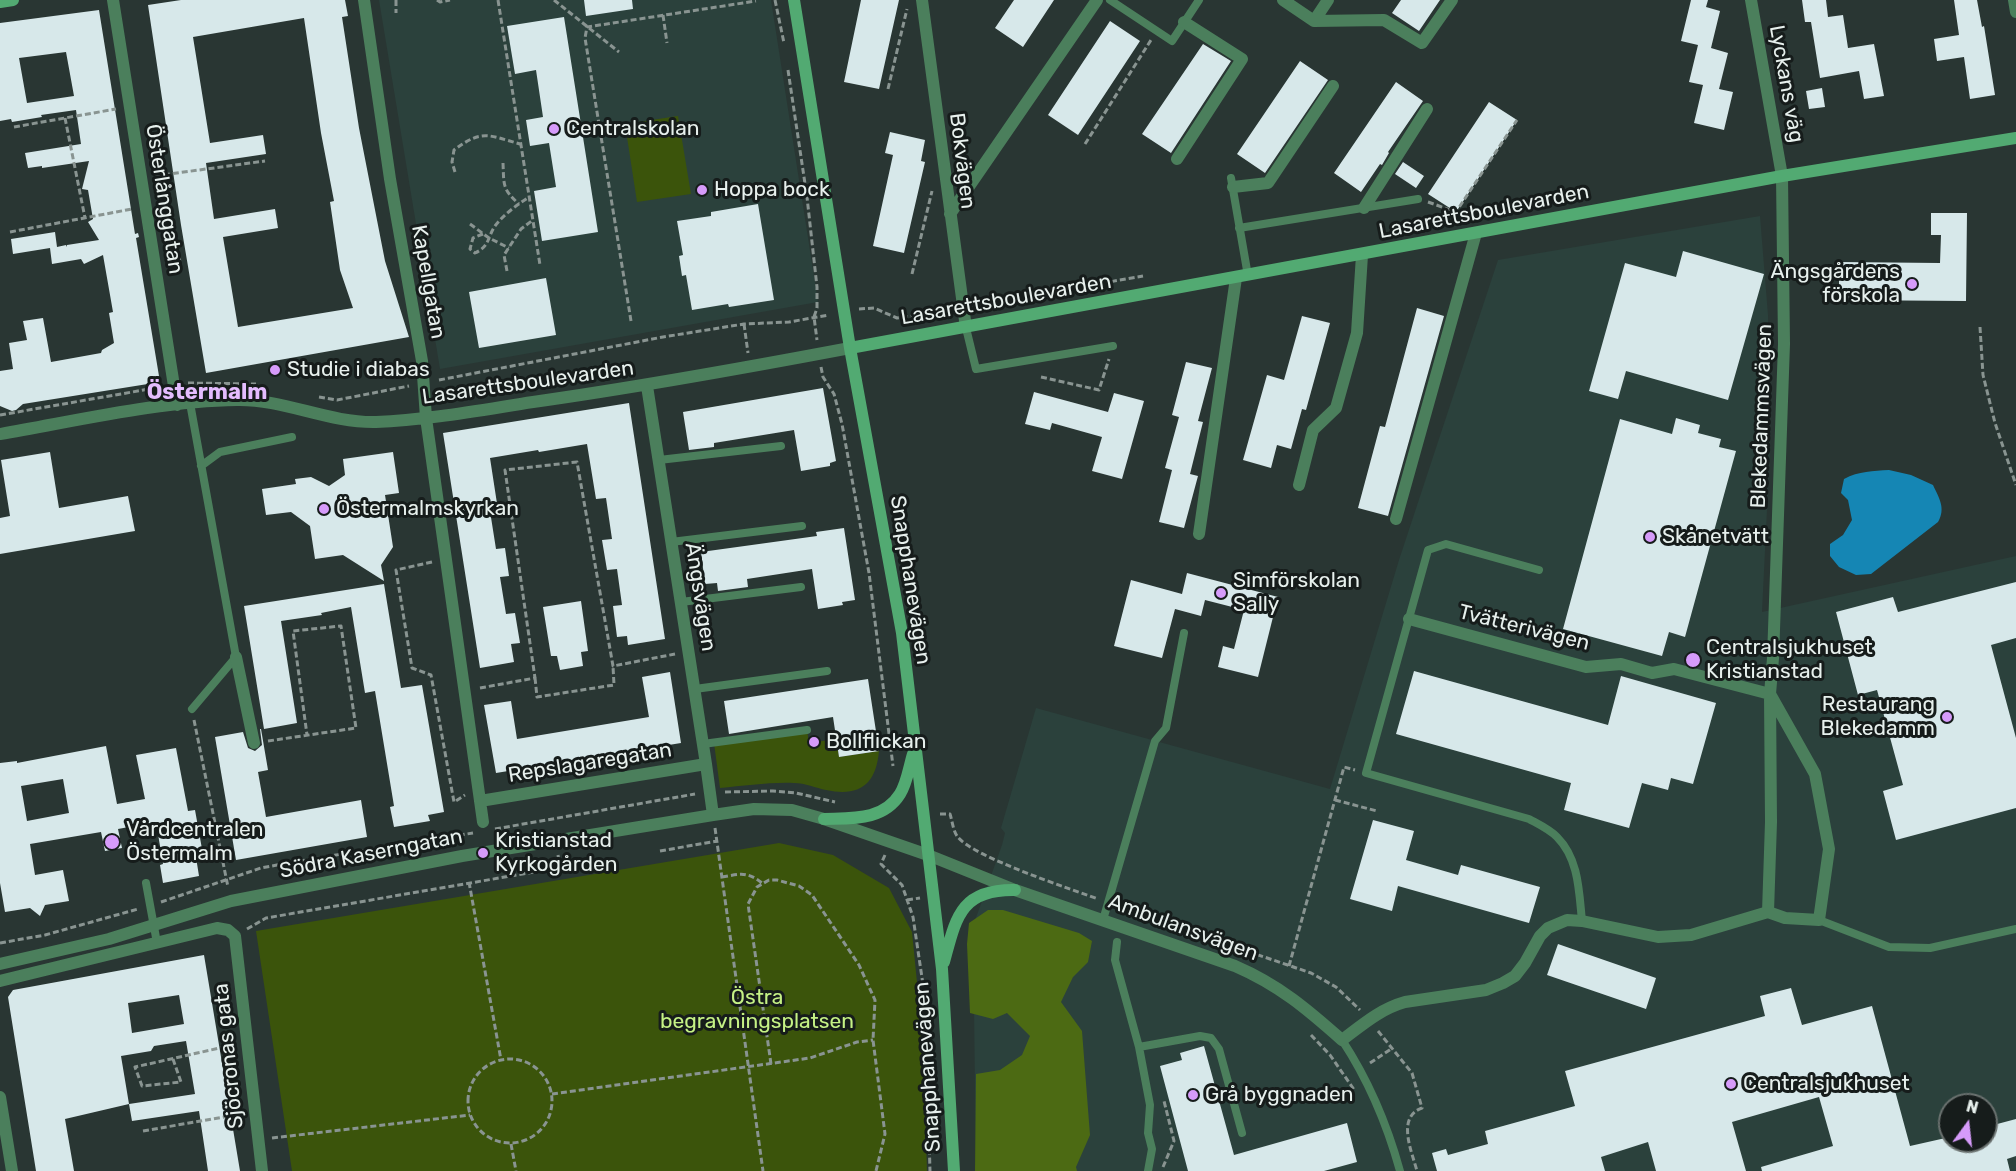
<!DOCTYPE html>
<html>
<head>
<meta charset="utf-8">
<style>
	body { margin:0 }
	#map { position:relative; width:2016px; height:1171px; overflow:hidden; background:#293633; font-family:Rubik,sans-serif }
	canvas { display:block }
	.north { position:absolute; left:1938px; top:1093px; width:60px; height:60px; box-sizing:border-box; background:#161c1b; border:2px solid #6a716f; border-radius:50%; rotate:15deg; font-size:16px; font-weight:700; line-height:24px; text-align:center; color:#e7f0ed }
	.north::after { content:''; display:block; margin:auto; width:21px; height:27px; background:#d69bfa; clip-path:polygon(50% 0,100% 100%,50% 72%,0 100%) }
</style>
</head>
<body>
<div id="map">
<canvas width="2016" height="1171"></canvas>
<div class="north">N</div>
</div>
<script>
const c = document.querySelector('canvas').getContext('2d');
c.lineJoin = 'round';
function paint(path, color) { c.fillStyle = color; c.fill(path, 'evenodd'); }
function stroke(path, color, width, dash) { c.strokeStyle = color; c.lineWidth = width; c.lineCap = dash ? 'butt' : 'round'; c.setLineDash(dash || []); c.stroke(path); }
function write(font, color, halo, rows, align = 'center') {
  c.font = font + ' Rubik,sans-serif'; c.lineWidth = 6; c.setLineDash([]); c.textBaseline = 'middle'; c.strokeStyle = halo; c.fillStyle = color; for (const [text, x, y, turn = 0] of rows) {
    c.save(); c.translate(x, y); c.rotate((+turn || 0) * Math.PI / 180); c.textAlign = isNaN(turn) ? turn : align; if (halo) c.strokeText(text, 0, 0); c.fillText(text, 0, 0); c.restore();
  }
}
paint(new Path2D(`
	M379,0H771L818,302L440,369Z
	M1760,216L1768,315L1770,448L1762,612L2016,556V1171H976L973,926L1002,845L1005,833L1001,828L1036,708L1330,789L1399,560L1498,260ZM1950,1105H1986V1141H1950Z`), '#2b413c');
paint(new Path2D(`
	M678,116L691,194L637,202L625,124Z
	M807,730L809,743L836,739L839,757L879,751C876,785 859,797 826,790C816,788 805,783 794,783C770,782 744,786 720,788L714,743Z
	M779,843L833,855L889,888L912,932L923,1043L927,1171H292L256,931Z`), '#3b540b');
paint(new Path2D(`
	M988,910H1003L1079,933L1092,941L1088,962L1073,977L1061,1002L1082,1031L1090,1135L1076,1167L1077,1171H975L976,1074L1000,1070L1022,1055L1030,1036L1007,1013L993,1019L970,1013L967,944L969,923Z`), '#4c6a13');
paint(new Path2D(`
	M1889,470L1911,475L1933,485C1939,498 1946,508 1938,522L1871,574L1856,575L1839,567L1830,556V544L1843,535L1852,520L1848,500L1841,493L1844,479C1859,471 1873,471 1889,470Z`), '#1586b4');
paint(new Path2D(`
	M181,0H345L348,16L342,17L359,128L385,261L409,337L206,373L181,225L148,5ZM304,18L321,133L334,201L330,202L340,270L353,308L238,327L223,237L278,228L275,209L214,219L206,163L266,154L263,135L210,143L193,37Z
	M584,0H632L633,9L586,16Z
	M861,0H899L879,89L844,82Z
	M1014,0H1054L1023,47L995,28Z
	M1401,0H1440L1419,31L1392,13Z
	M1691,0H1708L1706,7L1720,11L1711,48L1728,53L1719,89L1733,92L1724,130L1694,123L1703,85L1689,82L1698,45L1681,41Z
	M1802,0H1826L1828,17L1843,15L1848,48L1874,44L1884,96L1864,99L1859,71L1820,78L1811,22H1805Z
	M1954,0H1977L1982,27L1984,26L1995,95L1970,99L1964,57L1937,61L1934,39L1959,35Z
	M99,10L135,234L138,233L139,237L136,238L159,376L157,380L154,383L23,404L16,410L12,411L0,406V371L13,369L9,343L27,340L23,321L43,318L51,362L101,353L102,350L114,343L109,313L113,312L103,255L84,264L81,259L52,264L50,248L13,254L11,239L55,232L57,247L66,245V247L67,245L99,240L88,222L93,219L88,190L82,189L89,161L42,168V166L28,168L25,153L81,144L76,110L41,115L42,117L12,122L11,119L0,121V23ZM66,52L74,96L27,103L19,58Z
	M564,17L598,232L542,241L534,191L556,187L549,143L530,146L526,120L543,117L536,70L515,74L507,26Z
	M1110,21L1140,41L1078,135L1048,115Z
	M1203,44L1231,61L1171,153L1142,134Z
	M1300,61L1328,80L1265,173L1237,154Z
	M1396,82L1423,101L1388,152L1389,153L1382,165L1380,164L1361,192L1334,173Z
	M1822,88L1825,107L1809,109L1806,91Z
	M1489,102L1517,120L1456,212L1428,194Z
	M890,132L925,140L921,161L925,162L904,253L873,246L893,155L885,153Z
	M1403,162L1424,176L1416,188L1395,174Z
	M758,204L774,300L729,307L728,304L692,310L686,275L682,276L679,256L683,255L677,221L711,216V212Z
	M1931,213H1967L1966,301L1839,300V262L1940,263L1941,235H1931Z
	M1683,251L1764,274L1728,400L1626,371L1618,399L1589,391L1625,263L1676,277Z
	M546,278L556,335L479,348L469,292Z
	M1417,308L1444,316L1388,516L1358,508L1380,426L1385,427Z
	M1302,316L1330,323L1306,410L1302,409L1291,449L1277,445L1271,468L1243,460L1267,375L1284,380Z
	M1186,362L1212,368L1198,421L1203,422L1190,474L1198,476L1184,528L1159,522L1172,470L1165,468L1179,417L1172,415Z
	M823,388L836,461L830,463V466L801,471L794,430L714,443V447L689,450L683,412Z
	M1034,392L1108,412L1114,393L1144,401L1122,479L1092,471L1102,437L1052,423L1050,430L1025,424Z
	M629,403L665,639L628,645L627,636L617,637L613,606L622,605L617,569L607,570L602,540L612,539L606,498L596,499L587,444L539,452L538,450L490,458L498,510L490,511L496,549L505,548L509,576L500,577L506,614L515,613L520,643L511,644L514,662L480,668L443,433Z
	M1676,418L1700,425L1698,433L1721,439L1719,447L1736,451L1685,637L1669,632L1662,656L1563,629L1620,419L1672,434Z
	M50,452L59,508L128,496L135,531L0,554V518L10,516L1,460Z
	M393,452L399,493L385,495L393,547L381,565L384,581L343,555L315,559L310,526L291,512L266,515L262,489L296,484L295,479L311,477L329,486L345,475L343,459Z
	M844,528L855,600L842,602L843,605L818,609L812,569L747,579L748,587L718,591L717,583L705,584L701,552L817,536L816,532Z
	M1187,573L1278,597L1258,677L1218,667L1223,646L1234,649L1244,610L1205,600L1201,616L1175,609L1162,658L1114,646L1131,580L1182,594Z
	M2016,582V638L1991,645L2016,738V808L1896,840L1883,791L1903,785L1877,690L1858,695L1836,612L1893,597L1898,612Z
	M384,584L401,688L422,685L444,812L428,815L430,821L394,827L390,807L394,806L375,691L365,693L351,607L321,613L322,615L281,621L297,723L264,729L244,606Z
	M581,601L588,651L581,652L583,666L560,670L557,656H551L543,607Z
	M1414,671L1608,725L1621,676L1716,703L1693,784L1671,778L1668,790L1642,783L1629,828L1564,810L1571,783L1396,734Z
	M670,672L681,743L496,773L484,705L511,701L517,739L649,717L642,677Z
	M868,679L879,751L839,757L833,717L729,734L724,701Z
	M260,729H261L268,770L258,772L266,817L361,800L367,837L236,860L215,737L243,732L248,748L255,751L262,745Z
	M106,746L117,804L145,799L136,755L176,748L188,811L195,810L202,849L195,851L199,876L163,883L160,865L163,864L156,822L118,829L122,848L105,851L101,832L30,844L35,875L63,870L69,901L45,905L40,916L30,908L5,912L0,883V763L17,761V763ZM63,779L69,813L27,821L21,786Z
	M1373,820L1414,831L1406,860L1458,875L1461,865L1540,887L1529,923L1398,886L1392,911L1350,899Z
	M1558,944L1656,978L1646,1009L1547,975Z
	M204,955L240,1171H208L199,1111L132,1121L129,1104L65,1119L74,1171H36L8,997L13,990ZM179,995L184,1024L132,1033L128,1003ZM186,1041L195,1094L129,1104L121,1056L151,1051L154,1046Z
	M1791,988L1802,1025L1872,1006L1910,1146L1950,1137V1141H1986V1127L2016,1119V1156L2007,1159L2010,1171H1762L1761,1167L1833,1146L1819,1097L1732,1122L1746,1171H1656L1648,1142L1601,1157L1605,1171H1437L1432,1153L1446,1149L1448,1155L1488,1144L1485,1131L1575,1106L1565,1071L1765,1016L1760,996Z
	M1204,1046L1234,1155L1347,1123L1357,1162L1324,1171H1188L1160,1066L1182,1060L1180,1053Z`), '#d7e8ea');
stroke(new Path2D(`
	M396,0V13
	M437,0L440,2L450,0
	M498,0L540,265
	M554,0L619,52
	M775,0L784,43
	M663,15L667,43
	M788,70L807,197L817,287V308L814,317L817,340
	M888,89L907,9
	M65,118L85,218
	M14,127L116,109
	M1085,144L1151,40
	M503,163C504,185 502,189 519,204
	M455,172L452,162L454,150C482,129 488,135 520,144
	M155,176L265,161
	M1428,202L1456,212L1517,120
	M470,224L489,238L509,248
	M10,232L132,209
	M483,234L473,238L470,249L475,253C490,246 487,238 495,226C504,214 517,205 529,197
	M168,261L181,259
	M507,271L504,255L521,229L533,220
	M912,274L932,191
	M978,305L1143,276
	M859,309L874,308L897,318L948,311
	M631,321L585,38L587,27L756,1
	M744,324L748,353
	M1980,327L1983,375L1995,423L2016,485
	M821,367L823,377L834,394L842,424L869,573L893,766
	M1041,377L1099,390L1109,359
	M439,380L663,337L744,324L789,322L829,315
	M188,383L256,384
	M319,397L337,400L409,386
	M0,415L161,387
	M432,562L396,570L412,668L431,675L454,802L465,795
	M535,678L537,697L614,685L613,666
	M480,688L535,678L505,470L577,462L613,666L675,654
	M194,720L228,887
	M268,741L356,728L341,626L293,631L307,735
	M725,792L773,791L796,793L835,802
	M1335,800L1377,811
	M940,814H950C952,820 953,830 957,836C970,856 1071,889 1098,899
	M715,828L763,1171
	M495,829L695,794
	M660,851L717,841
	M558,855L560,868
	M885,855L881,864L902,885L913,917L925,998L930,1171
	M722,877C740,874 747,871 762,883
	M469,882L501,1060
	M907,900L920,898
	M161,902L261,868L293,862L473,833
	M1121,908L1311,973L1336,987L1360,1010
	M247,929L266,918L575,865
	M0,943L45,935L138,909
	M1289,966L1344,767L1355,770
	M1378,1031L1412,1073L1422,1108C1396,1117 1412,1152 1417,1171
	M1311,1035L1330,1055L1355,1091
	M173,1059L181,1082L142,1086L135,1067L233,1045
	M468 1101a42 42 0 1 1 84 0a42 42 0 1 1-84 0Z
	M1370,1063L1391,1049
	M771,1064L748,904L757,887L769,880H777L799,886L812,895L859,965L875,1000L873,1040L885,1134L876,1171
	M552,1094L810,1058L857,1042L873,1040
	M143,1131L241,1114
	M272,1138L470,1115
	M511,1144L516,1171
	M1163,1167L1174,1141L1164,1101`), '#899491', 3, [6, 3]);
stroke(new Path2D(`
	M1110,0L1172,41L1199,0
	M1231,178L1248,276
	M1239,228L1418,199
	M966,328L976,369L1113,346
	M190,403L236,657L192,709
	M659,460L781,446
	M201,466L220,452L292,437
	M671,542L802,526
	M1539,570L1446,544L1428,550L1366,773L1529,819C1538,824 1549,829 1557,837C1579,859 1579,892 1582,921
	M681,602L801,587
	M695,689L827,671
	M703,744L807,730
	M146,883L157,943
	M1103,920L1155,741L1166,728L1184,633
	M1819,920L1889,947L1930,948L2016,929
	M1117,942L1115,960L1139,1047L1150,1105L1148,1133L1152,1149L1148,1171
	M1342,1040C1369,1081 1387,1124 1400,1171
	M1139,1047L1200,1036L1211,1038L1219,1049L1242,1133`), '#4b7f5c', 8);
stroke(new Path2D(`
	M113,0L177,405
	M364,0L390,179L422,361L426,418L483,822
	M922,0L966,328
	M1283,0L1314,21L1328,0
	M1751,0L1782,176L1784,344L1773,658L1770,694L1771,822L1768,912
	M2014,0L2016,12
	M1314,21L1384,20L1422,43L1452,0
	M1177,159L1242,59L1184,22
	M1233,187L1268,183L1333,86
	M1364,208L1427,109
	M950,214L1097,0
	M647,386L706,764L713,815
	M0,434C76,421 161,401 237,400C284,399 328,423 376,422C428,420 481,410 533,402C639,387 744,368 850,348
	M1299,485L1313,430L1336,408L1357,333L1362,255
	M1396,519L1476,233
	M1199,534L1236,278
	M1409,619L1586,667L1621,664L1652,673L1674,669L1770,694
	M236,657L254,743
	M480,801L706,764
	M0,964L109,939L231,901L462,856L713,815L754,809L792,810L824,819L928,855L1015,890L1235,966C1279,985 1307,1009 1342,1040C1362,1025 1380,1009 1405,1002L1486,990L1503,983L1515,976L1525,963L1540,936L1548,928L1567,920L1582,921L1658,937L1691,935L1768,912L1785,918L1819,920L1829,849L1815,774L1770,694
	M0,981L217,928L228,930L235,936L262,1171
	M0,1097L12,1171`), '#4b7f5c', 12);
stroke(new Path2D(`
	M794,0L850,348L902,633L942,969L954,1171
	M0,2L13,0
	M850,348L1782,176L2016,138
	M824,819C852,818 883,821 900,794C907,783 909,767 913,754
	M944,962C956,918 960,889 1015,890`), '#52aa72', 12);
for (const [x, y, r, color] of [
	[554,129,6,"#d69bfa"],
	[702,190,6,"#d69bfa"],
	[1912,284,6,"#d69bfa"],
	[275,370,6,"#d69bfa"],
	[324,509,6,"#d69bfa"],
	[1650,537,6,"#d69bfa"],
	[1221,593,6,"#d69bfa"],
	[1693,660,8,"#d69bfa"],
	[1947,717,6,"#d69bfa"],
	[814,742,6,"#d69bfa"],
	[112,842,8,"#d69bfa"],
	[483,853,6,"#d69bfa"],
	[1731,1084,6,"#d69bfa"],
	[1193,1095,6,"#d69bfa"]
]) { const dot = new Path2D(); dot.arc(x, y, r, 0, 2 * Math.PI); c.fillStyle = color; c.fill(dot); stroke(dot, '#161c1b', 2); }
write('21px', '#e7f0ed', '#161c1b', [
	["Lyckans väg",1786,84,80],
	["Bokvägen",962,161,83],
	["Österlånggatan",164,199,81],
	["Lasarettsboulevarden",1484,212,-11],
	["Kapellgatan",428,282,80],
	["Lasarettsboulevarden",1006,300,-10],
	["Lasarettsboulevarden",528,383,-8],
	["Blekedammsvägen",1762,416,-88],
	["Snapphanevägen",910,580,81],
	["Ängsvägen",700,597,81],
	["Tvätterivägen",1524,628,14],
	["Repslagaregatan",590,763,-9],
	["Södra Kaserngatan",371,854,-11],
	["Ambulansvägen",1183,928,20],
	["Sjöcronas gata",229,1056,-96],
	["Snapphanevägen",928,1067,-94]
]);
write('21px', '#e7f0ed', '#161c1b', [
	["Centralskolan",566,129],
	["Hoppa bock",714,190],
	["Ängsgårdens",1900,272,"right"],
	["förskola",1900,296,"right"],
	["Studie i diabas",287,370],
	["Östermalmskyrkan",336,509],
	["Skånetvätt",1662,537],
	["Simförskolan",1233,581],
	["Sally",1233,605],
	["Centralsjukhuset",1706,648],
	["Kristianstad",1706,672],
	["Restaurang",1935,705,"right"],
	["Blekedamm",1935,729,"right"],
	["Bollflickan",826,742],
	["Vårdcentralen",126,830],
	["Östermalm",126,854],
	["Kristianstad",495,841],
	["Kyrkogården",495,865],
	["Centralsjukhuset",1743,1084],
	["Grå byggnaden",1205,1095]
], 'left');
write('21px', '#c5f285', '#161c1b', [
	["Östra",757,998],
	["begravningsplatsen",757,1022]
]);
write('bold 22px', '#e4bcfe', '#161c1b', [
	["Östermalm",207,393]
]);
</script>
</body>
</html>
